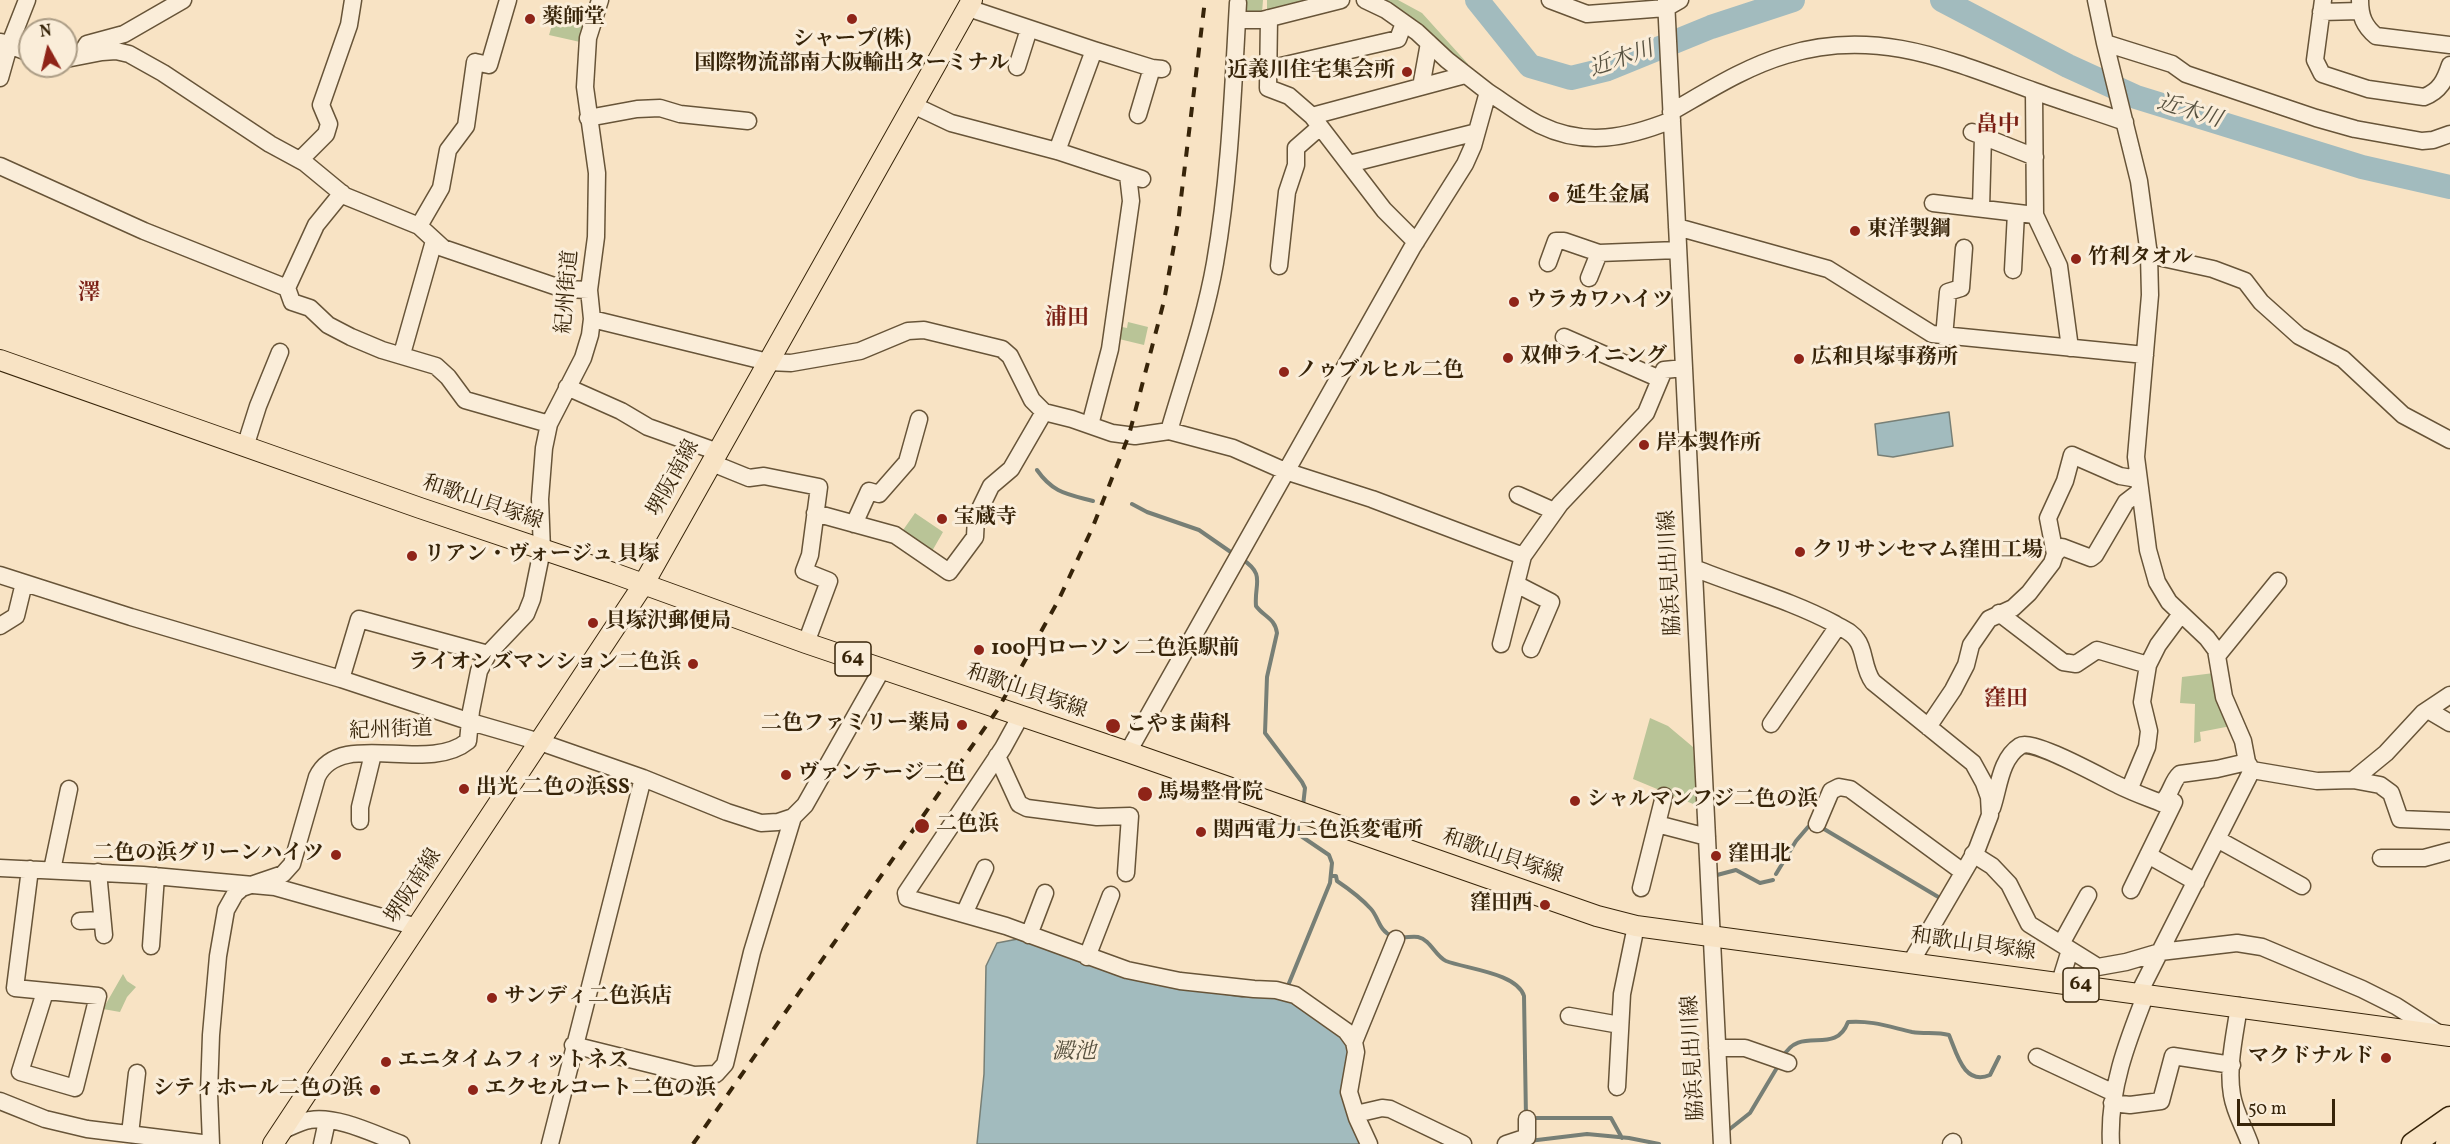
<!DOCTYPE html>
<html>
<head>
<meta charset="utf-8">
<style>
	body { margin:0 }
	#map { position:relative; width:2450px; height:1144px; overflow:hidden; background:#f8e3c4; font-family:Vollkorn,serif }
	canvas { display:block }
	.north { position:absolute; left:18px; top:18px; width:60px; height:60px; box-sizing:border-box; background:#faedd9; border:2px solid #ac9d86; border-radius:50%; rotate:352deg; font-size:16px; font-weight:700; line-height:24px; text-align:center; color:#372409 }
	.north::after { content:''; display:block; margin:auto; width:21px; height:27px; background:#8f2418; clip-path:polygon(50% 0,100% 100%,50% 72%,0 100%) }
	.scale { position:absolute; left:2237px; top:1099px; width:98px; height:27px; box-sizing:border-box; border:3px solid #372409; border-top:0; padding-left:8px; font-size:18px; line-height:21px; white-space:nowrap; color:#372409; -webkit-text-stroke:4px #faedd9; paint-order:stroke }
</style>
</head>
<body>
<div id="map">
<canvas width="2450" height="1144"></canvas>
<div class="north">N</div>
<div class="scale">50 m</div>
</div>
<script>
const c = document.querySelector('canvas').getContext('2d');
c.lineJoin = 'round';
function paint(path, color) { c.fillStyle = color; c.fill(path, 'evenodd'); }
function stroke(path, color, width, dash) { c.strokeStyle = color; c.lineWidth = width; c.lineCap = dash ? 'butt' : 'round'; c.setLineDash(dash || []); c.stroke(path); }
function write(font, color, halo, rows, align = 'center') {
  c.font = font + ' Vollkorn,"Noto Serif JP",serif'; c.lineWidth = 6; c.setLineDash([]); c.textBaseline = 'middle'; c.strokeStyle = halo; c.fillStyle = color; for (const [text, x, y, turn = 0] of rows) {
    c.save(); c.translate(x, y); c.rotate((+turn || 0) * Math.PI / 180); c.textAlign = isNaN(turn) ? turn : align; if (halo) c.strokeText(text, 0, 0); c.fillText(text, 0, 0); c.restore();
  }
}
paint(new Path2D(`
	M1245,0H1263L1262,13H1245Z
	M1267,0H1325L1267,15Z
	M1373,0H1398L1422,13L1468,64L1466,73Z
	M554,19L583,25L580,42L549,35Z
	M1128,322L1148,327L1144,345L1119,339L1122,327L1127,328Z
	M915,513L943,532L931,553L901,533Z
	M2214,673L2231,726L2200,732L2201,741L2194,743L2195,704L2180,703L2182,677Z
	M1650,718L1668,726L1693,747L1698,806L1633,779Z
	M123,974L127,981L136,987L127,997L120,1012L103,1009Z`), '#b9c497');
const water = new Path2D(`
	M1949,412L1953,446L1893,457L1878,455L1875,424Z
	M1023,938L1186,988L1242,997L1268,993L1284,994L1343,1037L1351,1048L1363,1144H977L984,1074L986,966L997,943Z`);
paint(water, '#a2bbbe');
stroke(water, '#777f76', 1.5);
stroke(new Path2D(`
	M1037,470C1053,493 1067,494 1093,501
	M1132,504L1147,512L1199,530L1235,555
	M1242,559C1266,575 1254,583 1256,606C1264,617 1275,618 1277,633L1267,677L1265,733L1302,782L1305,788L1303,806
	M1819,826L1940,898
	M1776,874L1796,841L1808,827
	M1717,875L1736,870L1760,883L1773,880
	M1332,876H1336L1337,881C1349,889 1361,898 1371,909C1379,918 1379,931 1392,936
	M1399,937C1405,938 1412,936 1418,937C1431,940 1435,956 1446,961C1467,969 1517,973 1524,996L1526,1118H1611L1622,1138
	M1287,988L1330,883L1332,863L1329,855L1298,834V820
	M1783,1057C1800,1024 1835,1057 1848,1022C1871,1020 1890,1027 1912,1032C1925,1034 1937,1032 1949,1035C1957,1054 1964,1086 1990,1075L1999,1057
	M1726,1132L1750,1113L1778,1066
	M1529,1141L1587,1134L1629,1138L1659,1144`), '#777f76', 4);
stroke(new Path2D(`
	M1477,0L1530,66L1571,78L1608,69L1711,27L1793,0
	M1942,0L2068,66L2136,97L2362,167L2450,187`), '#a2bbbe', 24);
const minor = new Path2D(`
	M1550,0L1587,14L1666,8L1680,0
	M1666,0L1722,1144
	M2096,0L2105,43L2139,181L2149,255L2150,295L2136,457L2148,550L2157,582L2169,602L2207,638L2216,650L2224,697L2243,741L2247,762L2252,770L2317,781L2353,780L2380,785L2391,793L2400,819L2450,821
	M2323,0L2315,60L2322,74L2368,89L2424,97C2440,91 2445,80 2450,65
	M2360,0C2360,16 2364,26 2376,36L2450,45
	M968,8L1094,50L1152,68L1162,69
	M2321,12L2360,11
	M1269,18L1268,88L1289,96L1312,116L1384,210L1416,242
	M1237,20H1262L1341,0
	M1,42L30,53
	M2105,43L2172,64L2186,74L2316,118L2355,129L2422,141L2433,140L2450,134
	M84,49L87,44L124,34L183,0
	M66,59L102,52L116,51L129,54L163,73L270,144L305,163L345,196L419,226L443,248L563,289L589,290
	M1017,67L1029,29
	M1268,69L1398,39L1404,23
	M0,78L9,46L27,0
	M1421,87L1429,43
	M2034,91L2035,215L2059,266L2070,348
	M1488,92C1505,103 1522,116 1540,125C1585,147 1627,138 1672,120
	M913,105L951,123L1057,151L1142,179
	M1671,112C1708,91 1745,67 1786,55C1876,27 1951,61 2034,91C2064,102 2094,111 2125,122
	M1138,115L1152,68
	M1312,116L1465,75
	M588,118L637,109L660,108L680,114L748,121
	M1972,132L2035,157
	M1057,151L1094,50
	M300,160L326,134L329,124L321,105L349,25L353,0
	M1349,164L1477,132
	M0,166L144,231L287,288L316,225L342,193
	M1933,203L2035,215
	M1981,208L1983,136
	M419,226L441,188L448,150L466,126L475,62L489,65L508,0
	M1677,227L1828,269L1932,334L2145,355
	M2149,255L2213,269L2245,281L2261,302L2299,336L2343,359L2403,415L2450,440
	M1548,263L1556,241H1564L1599,253L1678,250
	M1279,266L1287,192L1296,165V148L1320,127
	M2013,270L2016,213
	M1589,278L1599,253
	M287,288L292,302L310,308L328,325L351,337L382,350L436,366L448,377L465,400L549,424
	M592,319L768,362L791,363L860,351L908,331L924,330L1002,349L1010,356L1032,400L1044,412L1072,419L1112,433L1135,436L1169,431L1233,448L1285,471L1372,499L1523,556
	M1564,337L1660,379
	M1944,337L1948,292L1961,288L1964,248
	M402,354L434,241
	M567,387L621,411L648,427L718,452
	M1090,425L1110,349L1131,201L1128,175
	M1169,431C1185,376 1205,320 1215,263C1230,177 1233,89 1238,3
	M245,447L258,406L280,352
	M712,463L749,478L764,476L819,487L810,555L804,571L829,581L806,643
	M1518,495L1554,511
	M815,513L895,535L949,572L975,537L976,517L991,486L1011,469L1044,412
	M854,524L869,491L879,494L907,462L919,419
	M2055,554L2062,547L2091,558L2095,555L2126,502L2139,492
	M1694,568C1741,587 1790,600 1835,624C1843,629 1852,632 1857,640C1865,650 1863,669 1873,682L1973,763L1984,783L1989,797L1990,815L1977,849L1911,962
	M0,575L131,617L341,679L471,722L540,742L643,778L727,812L761,823L778,822L793,817L805,805L882,669
	M1516,584L1551,602L1531,649
	M1999,613L2063,662L2076,664L2097,650L2148,665
	M0,626L16,616L24,583
	M1501,644L1523,556L1560,504L1646,413L1664,370L1684,368
	M2217,656L2278,581
	M341,679L359,619L488,654
	M2428,710L2450,723
	M1020,717L1003,748L906,893L907,898L1006,926L1127,970L1180,981L1254,989L1276,990L1295,995L1346,1031L1354,1042L1356,1052L1349,1092L1357,1118L1369,1144
	M1771,724L1838,626
	M1928,727L1953,690L1966,665L1971,645L1989,619L2013,608L2029,593L2052,563L2055,554L2048,518L2065,481L2072,455L2120,476L2138,479
	M1128,752L1412,248L1465,164L1473,146L1488,92L1447,60L1417,32L1386,10L1365,0
	M997,756L1019,804L1027,808L1097,817L1130,816L1126,873
	M2353,780L2386,753L2423,713L2450,695
	M2129,790L2147,747L2149,731L2142,702L2148,665L2158,645L2181,614
	M1992,808C1999,788 2000,759 2020,746C2032,738 2103,778 2118,785C2132,792 2146,797 2161,803C2171,796 2171,782 2180,774L2217,769L2247,762
	M360,821V807L373,754
	M1657,824L1707,837
	M1817,824L1831,791L1839,787L1850,789L1963,872
	M2217,839L2302,886
	M1973,854L1992,866L2009,884L2029,924L2098,967L2126,962L2160,952L2237,943L2262,947L2362,989L2396,1006L2438,1033
	M2148,855L2196,882
	M2381,858H2424L2450,851
	M0,868L143,875L275,887L417,927
	M30,869L15,988L98,996L75,1088L20,1072L45,992
	M52,870L69,789
	M98,872L104,935
	M1641,888L1664,796
	M2131,890L2174,802L2167,799
	M964,914L985,868
	M80,921L101,920
	M1029,935L1045,893
	M2061,944L2088,895
	M151,946L156,876
	M1087,957L1111,895
	M2060,982L2070,950
	M2139,993L2252,770
	M2239,1006C2235,1034 2227,1067 2232,1095C2235,1113 2244,1127 2250,1144
	M1569,1016L1620,1025
	M1354,1042L1396,939
	M573,1045L694,1075L716,1074L725,1064L752,952L793,817
	M1717,1048H1745L1788,1063
	M2037,1057L2114,1093
	M1617,1087L1622,994L1636,926
	M0,1101L45,1119L87,1129L210,1144
	M2112,1103L2130,1105L2161,1101L2173,1056L2232,1065
	M1356,1114L1382,1108L1390,1109L1463,1144
	M283,1130C291,1127 301,1121 310,1120C337,1115 376,1135 401,1144
	M130,1134L137,1073
	M211,1144L209,1093L211,1035L218,956L226,910L235,894L242,888L283,874L292,864L317,777C340,728 427,775 468,741L471,711L479,671L488,654L526,614L532,599L542,550L540,499L544,448L549,424L583,358L590,335L592,319L589,290L596,237L597,173L585,87L588,38L600,0
	M322,1144L327,1121
	M550,1144L643,778
	M1506,1144L1527,1137V1119
	M1951,1144L1953,1142
	M2111,1144C2108,1091 2127,1042 2146,994`);
const major = new Path2D(`
	M0,360L420,508L613,573L806,643L1128,752L1597,916L1636,926L2450,1036
	M273,1144L643,585L972,0`);
const highway = new Path2D(`
	M2413,1144L2450,1118
	M2447,1144L2450,1142`);
stroke(minor, '#675438', 19);
stroke(major, '#372409', 22);
stroke(highway, '#372409', 25);
stroke(minor, '#faedd9', 16);
stroke(major, '#f8e3c4', 20);
stroke(highway, '#f8e3c4', 22);
stroke(new Path2D(`
	M693,1144L998,709L1058,601L1092,529L1129,435L1164,301L1178,223L1205,0`), '#372409', 4, [10, 10]);
for (const [x, y, r, color] of [
	[530,19,6,"#8f2418"],
	[852,19,6,"#8f2418"],
	[1407,72,6,"#8f2418"],
	[1554,197,6,"#8f2418"],
	[1855,231,6,"#8f2418"],
	[2076,259,6,"#8f2418"],
	[1514,302,6,"#8f2418"],
	[1508,358,6,"#8f2418"],
	[1799,359,6,"#8f2418"],
	[1284,372,6,"#8f2418"],
	[1644,445,6,"#8f2418"],
	[942,519,6,"#8f2418"],
	[1800,552,6,"#8f2418"],
	[412,556,6,"#8f2418"],
	[593,623,6,"#8f2418"],
	[979,650,6,"#8f2418"],
	[693,664,6,"#8f2418"],
	[962,725,6,"#8f2418"],
	[1113,726,8,"#8f2418"],
	[786,775,6,"#8f2418"],
	[464,789,6,"#8f2418"],
	[1145,794,8,"#8f2418"],
	[1575,801,6,"#8f2418"],
	[922,826,8,"#8f2418"],
	[1201,832,6,"#8f2418"],
	[336,855,6,"#8f2418"],
	[1716,856,6,"#8f2418"],
	[1545,905,6,"#8f2418"],
	[492,998,6,"#8f2418"],
	[2386,1058,6,"#8f2418"],
	[386,1062,6,"#8f2418"],
	[375,1090,6,"#8f2418"],
	[473,1090,6,"#8f2418"]
]) { const dot = new Path2D(); dot.arc(x, y, r, 0, 2 * Math.PI); c.fillStyle = color; c.fill(dot); stroke(dot, '#faedd9', 2); }
for (const [x, y, w] of [
	[853,659,36],
	[2081,985,36]
]) { const box = new Path2D(); box.roundRect(x - w / 2, y - 17, w, 34, 4.5); c.fillStyle = '#faedd9'; c.fill(box); stroke(box, '#372409', 1.5); }
write('bold 20px', '#372409', null, [
	["64",853,659],
	["64",2081,985]
]);
write('bold 21px', '#372409', '#faedd9', [
	["薬師堂",542,19],
	["シャープ(株)",852,41,"center"],
	["国際物流部南大阪輸出ターミナル",852,65,"center"],
	["近義川住宅集会所",1395,72,"right"],
	["延生金属",1566,197],
	["東洋製鋼",1867,231],
	["竹利タオル",2088,259],
	["ウラカワハイツ",1526,302],
	["双伸ライニング",1520,358],
	["広和貝塚事務所",1811,359],
	["ノゥブルヒル二色",1296,372],
	["岸本製作所",1656,445],
	["宝蔵寺",954,519],
	["クリサンセマム窪田工場",1812,552],
	["リアン・ヴォージュ 貝塚",424,556],
	["貝塚沢郵便局",605,623],
	["100円ローソン 二色浜駅前",991,650],
	["ライオンズマンション二色浜",681,664,"right"],
	["二色ファミリー薬局",950,725,"right"],
	["こやま歯科",1126,726],
	["ヴァンテージ二色",798,775],
	["出光 二色の浜SS",476,789],
	["馬場整骨院",1158,794],
	["シャルマンフジ二色の浜",1587,801],
	["二色浜",936,826],
	["関西電力二色浜変電所",1213,832],
	["二色の浜グリーンハイツ",324,855,"right"],
	["窪田北",1728,856],
	["窪田西",1533,905,"right"],
	["サンディ二色浜店",504,998],
	["マクドナルド",2374,1058,"right"],
	["エニタイムフィットネス",398,1062],
	["シティホール二色の浜",363,1090,"right"],
	["エクセルコート二色の浜",485,1090]
], 'left');
write('21px', '#372409', '#faedd9', [
	["紀州街道",569,292,-85],
	["堺阪南線",675,479,-61],
	["和歌山貝塚線",482,504,19],
	["脇浜見出川線",1672,573,-93],
	["和歌山貝塚線",1026,693,19],
	["紀州街道",391,732,-2],
	["和歌山貝塚線",1502,858,19],
	["堺阪南線",415,887,-57],
	["和歌山貝塚線",1973,946,8],
	["脇浜見出川線",1695,1058,-93]
]);
write('italic 22px', '#57513f', '#faedd9', [
	["近木川",1622,61,-19],
	["近木川",2189,113,17],
	["澱池",1074,1054]
]);
write('bold 22px', '#7a1f14', '#faedd9', [
	["畠中",1998,127],
	["澤",89,295],
	["浦田",1067,320],
	["窪田",2006,701]
]);
</script>
</body>
</html>
